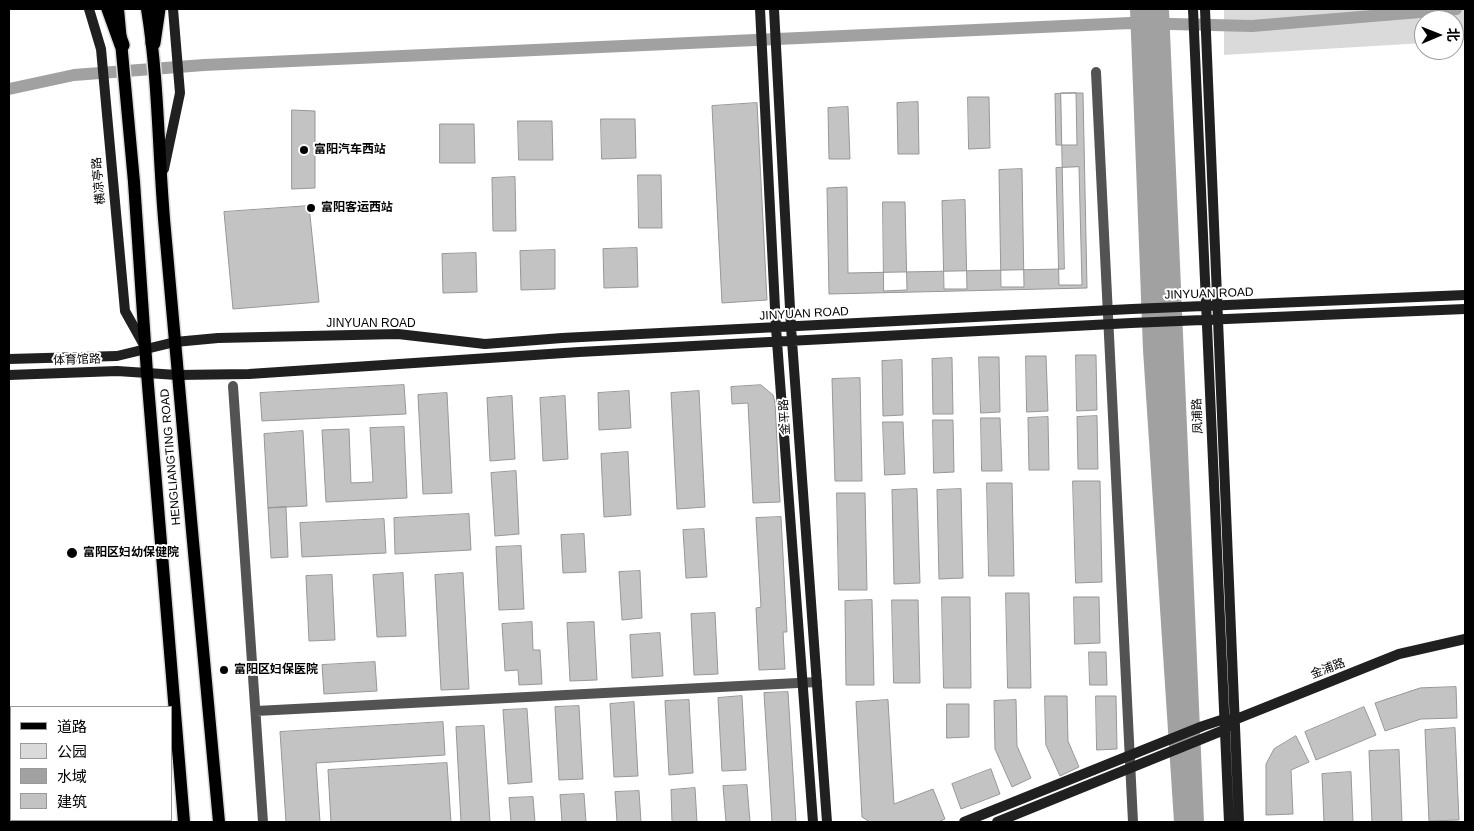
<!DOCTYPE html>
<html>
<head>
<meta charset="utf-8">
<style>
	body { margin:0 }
	#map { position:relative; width:1474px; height:831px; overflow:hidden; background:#fff; font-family:Helvetica,"Noto Sans SC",sans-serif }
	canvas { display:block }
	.frame { position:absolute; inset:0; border:10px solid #000; pointer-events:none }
	.legend { position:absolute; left:10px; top:706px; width:162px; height:115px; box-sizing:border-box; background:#fff; border:1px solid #999; margin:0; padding:6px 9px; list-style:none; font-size:15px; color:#000 }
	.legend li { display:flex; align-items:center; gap:10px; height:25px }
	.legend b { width:25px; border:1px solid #999 }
	.north { position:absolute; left:1414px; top:10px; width:50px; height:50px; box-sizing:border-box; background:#fff; border:1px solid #999; border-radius:50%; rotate:89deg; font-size:14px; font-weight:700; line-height:20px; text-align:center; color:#000 }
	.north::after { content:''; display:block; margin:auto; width:18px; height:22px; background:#000; clip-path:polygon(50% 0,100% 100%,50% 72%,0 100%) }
</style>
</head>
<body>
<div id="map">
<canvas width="1474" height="831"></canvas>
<div class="frame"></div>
<ul class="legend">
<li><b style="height:6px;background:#000"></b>道路</li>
<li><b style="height:14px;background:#dadada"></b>公园</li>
<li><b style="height:14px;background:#a1a1a1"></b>水域</li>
<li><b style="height:14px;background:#c3c3c3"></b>建筑</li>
</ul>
<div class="north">北</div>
</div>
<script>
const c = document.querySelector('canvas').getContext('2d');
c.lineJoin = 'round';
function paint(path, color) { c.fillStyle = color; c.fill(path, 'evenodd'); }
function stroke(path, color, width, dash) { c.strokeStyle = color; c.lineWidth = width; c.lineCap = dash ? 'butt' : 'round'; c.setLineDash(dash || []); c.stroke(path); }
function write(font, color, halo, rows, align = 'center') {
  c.font = font + ' Helvetica,"Noto Sans SC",sans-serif'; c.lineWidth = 4; c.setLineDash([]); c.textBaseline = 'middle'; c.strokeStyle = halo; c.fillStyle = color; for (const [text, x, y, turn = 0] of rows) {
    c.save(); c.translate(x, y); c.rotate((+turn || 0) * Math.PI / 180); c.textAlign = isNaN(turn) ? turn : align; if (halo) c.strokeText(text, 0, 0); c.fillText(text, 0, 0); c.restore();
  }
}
paint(new Path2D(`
	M1224,9H1465V40L1454,41V20H1424V43L1224,55Z`), '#dadada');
paint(new Path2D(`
	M1130,9H1169L1204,822H1174L1143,350Z`), '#a1a1a1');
stroke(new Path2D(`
	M9,89L74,75L204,65L1130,23L1252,26L1456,9`), '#a1a1a1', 12);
const building = new Path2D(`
	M1061,93H1083L1087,288L829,294L827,188L847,187L848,273L1064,269Z
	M1076,93L1077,145H1056L1055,94Z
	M968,97H989L990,148L969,149Z
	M918,102L919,154H898L897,103Z
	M757,103L767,300L722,303L712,106Z
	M848,107L850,159H829L828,108Z
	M292,110L315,111V188L292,189Z
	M601,119H635L636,158L602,159Z
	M518,121H552L553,160H519Z
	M440,124H474L475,163H440Z
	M1079,167L1082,285H1059L1056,168Z
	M1022,169L1024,287H1001L999,170Z
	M638,175H661L662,228H639Z
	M515,177L516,231H493L492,178Z
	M965,200L967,289H944L942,201Z
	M883,202H905L907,290L884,291Z
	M309,206L319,302L233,309L224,212Z
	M637,248L638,287L604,288L603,249Z
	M555,250V289L521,290L520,251Z
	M476,253L477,292L443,293L442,254Z
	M1076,355H1096L1097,410L1077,411Z
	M1026,356H1046L1048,411L1027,412Z
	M979,357H999L1000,412L981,413Z
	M952,358L953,414H933L932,359Z
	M902,360L903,415L883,416L882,361Z
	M860,378L862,481H835L832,379Z
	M404,385L406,414L262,421L260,393Z
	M761,385L773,395L775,402L780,502L753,503L748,403L732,404L731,387Z
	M629,391L631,428L599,430L598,393Z
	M699,391L705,507L677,509L671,393Z
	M447,393L452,493L423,494L418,395Z
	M512,396L515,459L490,461L487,398Z
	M565,396L568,459L543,461L540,398Z
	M1097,416L1098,469H1078L1077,417Z
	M1048,417L1049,470H1029L1028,418Z
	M981,418H1000L1002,471H982Z
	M933,420H953L954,472L934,473Z
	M883,422H903L905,474L885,475Z
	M404,427L407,498L326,502L322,430L349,429L351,483L373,482L370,428Z
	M303,431L307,506L268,508L264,434Z
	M628,452L631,515L604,517L601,454Z
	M516,471L519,534L495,536L491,473Z
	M1073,481H1100L1102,582L1076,583Z
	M987,483H1012L1014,576H989Z
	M917,489L920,583L894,584L892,490Z
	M961,489L963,578L939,579L937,490Z
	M837,493H865L867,590H839Z
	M286,507L288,557L271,558L268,508Z
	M469,514L471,550L395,554L394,518Z
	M781,517L787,632H783L785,669L759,670L756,608L761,607L756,518Z
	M384,519L386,553L302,557L300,523Z
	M704,529L707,577L686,578L683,530Z
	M584,534L586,572L563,573L561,535Z
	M521,546L524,609L499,610L496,547Z
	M640,571L642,618L622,620L619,572Z
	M403,573L406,636L377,637L373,575Z
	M463,573L469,689L441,690L435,575Z
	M332,575L335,640L309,641L306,576Z
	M1006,593H1029L1031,688H1008Z
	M942,597H970L971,688H944Z
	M1074,597H1099L1100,643L1075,644Z
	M872,600L874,685H846L845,601Z
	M892,600H918L920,683H894Z
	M715,613L718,674L694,675L691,614Z
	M532,622L533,650H540L542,684L519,685L518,670L505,671L502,624Z
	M594,622L597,680L570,681L567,623Z
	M660,633L663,676L632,678L630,635Z
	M1089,652H1106L1107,685H1090Z
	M375,662L377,691L324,694L322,665Z
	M1456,687L1457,718L1421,719L1385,731L1375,703L1420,688Z
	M788,692L796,822H772L764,693Z
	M742,696L746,770L722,771L718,698Z
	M1045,696H1067L1068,741L1079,767L1060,776L1046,745Z
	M1096,696H1116L1117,749L1097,750Z
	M689,700L693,773L669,775L665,701Z
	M888,700L894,804L933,789L945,819L938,822H870L862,817L856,702Z
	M1016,700L1017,746L1031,778L1012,787L995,749L994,701Z
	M634,702L638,776L614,777L610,704Z
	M947,704H969V737L947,738Z
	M579,706L583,779L559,780L555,707Z
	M1364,707L1376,735L1316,760L1305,732Z
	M527,709L532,782L508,784L503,710Z
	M443,722L445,755L316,763L320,822H286L280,732Z
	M484,726L490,822H461L456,727Z
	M1455,728L1459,820L1429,821L1425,730Z
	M1296,736L1309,762L1291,770L1293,814L1266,815V764L1274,749Z
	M1399,750L1402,822H1372L1369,751Z
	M447,763L451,822H331L328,770Z
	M991,769L1000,794L961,809L952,784Z
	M1351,772L1353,822H1324L1322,774Z
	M747,785L750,822H726L723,786Z
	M695,788L697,822H672L671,790Z
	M639,791L641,822H617L615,792Z
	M584,794L586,822H562L560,795Z
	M533,797L535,822H511L509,798Z
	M111,820H134L135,822H111Z`);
paint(building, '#c3c3c3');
stroke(building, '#979797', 1);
const primary = new Path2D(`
	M118,9L134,182L147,373L184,822
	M147,9C159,82 158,156 165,230C183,427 200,625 219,822`);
const highway = new Path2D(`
	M109,9L122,45
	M153,43L158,9`);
stroke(primary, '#dbdbdb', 15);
stroke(highway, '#dbdbdb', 18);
stroke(new Path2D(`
	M1096,72L1133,822
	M233,386L263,822
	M256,711L817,682`), '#535353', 10);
stroke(new Path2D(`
	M89,9L101,49L125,311L144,345
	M760,9L776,328L813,822
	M774,9L791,327L827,822
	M1193,9L1229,822
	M1205,9L1239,822
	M164,169L180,93L173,9
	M9,359L117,356L175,342L218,338L398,334L485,344L562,338L1132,309L1465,295
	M9,375L117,371L177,375L249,374L579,352L1131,323L1465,309
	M964,822L1203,726L1224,719L1234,720L1399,654L1465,639
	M997,822L1224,730L1228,726`), '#202020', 10);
stroke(primary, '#000', 12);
stroke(highway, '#000', 15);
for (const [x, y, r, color] of [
	[304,150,5,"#000"],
	[311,208,5,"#000"],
	[72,553,6,"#000"],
	[224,670,5,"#000"]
]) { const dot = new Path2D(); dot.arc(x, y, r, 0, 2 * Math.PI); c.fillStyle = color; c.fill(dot); stroke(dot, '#fff', 2); }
write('bold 12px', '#000', '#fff', [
	["富阳汽车西站",314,150],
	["富阳客运西站",321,208],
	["富阳区妇幼保健院",83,553],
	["富阳区妇保医院",234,670]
], 'left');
write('12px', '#000', '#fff', [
	["横凉亭路",99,181,-95],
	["JINYUAN ROAD",1209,294,-2],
	["JINYUAN ROAD",804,314,-3],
	["JINYUAN ROAD",371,324],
	["体育馆路",77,360,-2],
	["凤浦路",1198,416,-92],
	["金平路",785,417,-94],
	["HENGLIANGTING ROAD",171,457,-95],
	["金浦路",1328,669,-21]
]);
</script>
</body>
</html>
